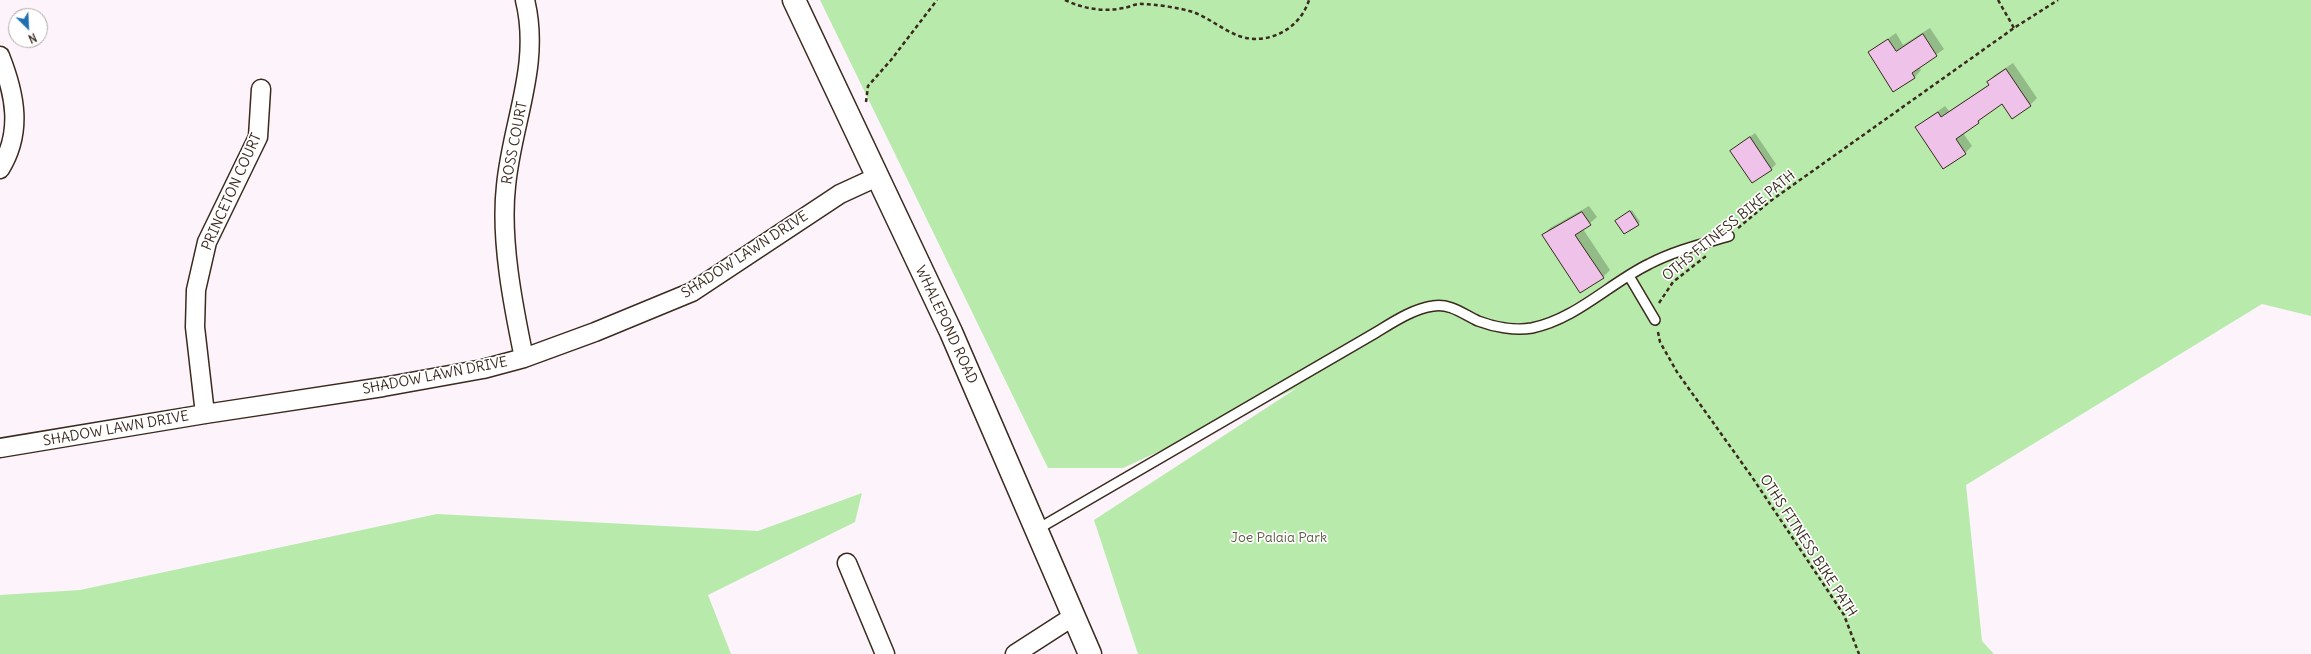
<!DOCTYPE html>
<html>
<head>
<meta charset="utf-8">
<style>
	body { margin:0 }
	#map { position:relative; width:2311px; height:654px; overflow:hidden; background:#fcf3fb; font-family:Delius,sans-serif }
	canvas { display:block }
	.north { position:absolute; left:8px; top:8px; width:40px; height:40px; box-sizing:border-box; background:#fff; border:1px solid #b1aaa5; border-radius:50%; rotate:156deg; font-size:11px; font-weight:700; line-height:16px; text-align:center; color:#3b2a1e }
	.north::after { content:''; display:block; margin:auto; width:14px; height:18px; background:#1f6fb2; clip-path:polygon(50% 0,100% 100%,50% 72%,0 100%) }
</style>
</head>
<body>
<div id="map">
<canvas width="2311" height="654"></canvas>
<div class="north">N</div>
</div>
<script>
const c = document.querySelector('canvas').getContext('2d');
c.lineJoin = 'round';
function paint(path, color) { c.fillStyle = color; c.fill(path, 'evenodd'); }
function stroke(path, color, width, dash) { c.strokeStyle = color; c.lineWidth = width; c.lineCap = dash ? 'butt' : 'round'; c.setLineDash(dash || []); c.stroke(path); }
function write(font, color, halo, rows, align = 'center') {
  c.font = font + ' Delius,sans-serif'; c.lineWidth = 3.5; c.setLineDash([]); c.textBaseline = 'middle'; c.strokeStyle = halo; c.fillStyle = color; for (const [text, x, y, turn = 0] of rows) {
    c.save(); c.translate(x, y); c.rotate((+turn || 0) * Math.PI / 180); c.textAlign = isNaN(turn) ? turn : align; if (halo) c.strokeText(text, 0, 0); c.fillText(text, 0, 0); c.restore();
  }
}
paint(new Path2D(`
	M820,0H2311V316L2262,304L1966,485L1982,641L1994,654H1138L1094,520L1297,388L1123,468H1048Z
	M862,493L855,522L708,595L731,654H0V595L80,590L437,514L758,531Z`), '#b7eaab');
paint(new Path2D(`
	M1930,28L1944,49L1919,67L1921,70L1915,77L1869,52L1896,33L1903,45Z
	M2013,63L2037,98L2030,105L2003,103L1986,115L1963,133L1972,146L1965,153L1916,127L1945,106L1949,111L1990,84L1988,82L1995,75Z
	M1755,133L1776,164L1771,169L1731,151Z
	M1589,206L1597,217L1583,229L1610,270L1603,277L1543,235L1550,228Z
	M1632,210L1640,222L1638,224L1619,219Z`), '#0003');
const building = new Path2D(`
	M1923,34L1937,56L1912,73L1915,78L1893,92L1868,52L1888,39L1896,51Z
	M2006,69L2031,106L2012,119L2002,104L1978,121L1979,123L1956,139L1966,154L1943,169L1915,127L1938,112L1941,117L1989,85L1987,82Z
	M1750,137L1772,170L1752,183L1730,151Z
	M1630,211L1639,225L1624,234L1615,221Z
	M1582,212L1591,225L1575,235L1604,278L1580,293L1542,235Z`);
paint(building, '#efc3e9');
stroke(building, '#3b2a1e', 1);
const service = new Path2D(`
	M1629,276L1655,320
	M1036,530L1370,336C1389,325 1411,309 1433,306C1450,303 1463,314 1478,321C1494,327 1515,331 1532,328C1576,319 1610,283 1649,264C1674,251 1702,244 1729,236`);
const minor = new Path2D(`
	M0,56C15,94 23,132 0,169
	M524,358C513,305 500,239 506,186C512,122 541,65 525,0
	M205,414L195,327L196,290L207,242L258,137L261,89
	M0,448L205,414L383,387L483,369L524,358L595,332L692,292L840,194L877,177
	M847,563L885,654
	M1015,654L1074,616`);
const tertiary = new Path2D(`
	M794,0L951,332L1090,654`);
stroke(service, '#3b2a1e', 12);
stroke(minor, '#3b2a1e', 21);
stroke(tertiary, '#3b2a1e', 25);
stroke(new Path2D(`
	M1065,0C1084,9 1103,12 1124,8C1130,7 1136,3 1142,4C1155,4 1180,8 1193,12C1209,18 1223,30 1239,36C1268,46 1300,29 1309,0
	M1998,0L2014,28
	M866,102L868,86L891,60L937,0
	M1738,228L1769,202L2014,28L2058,0
	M1659,303L1673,282L1706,256
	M1658,332L1660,342L1677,372L1752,477L1844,615L1859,654`), '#3b2a1e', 2.5, [4, 3]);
stroke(service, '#fff', 9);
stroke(minor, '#fff', 18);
stroke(tertiary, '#fff', 22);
write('14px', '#3b2a1e', '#fff', [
	["ROSS COURT",515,143,-79],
	["PRINCETON COURT",232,192,-66],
	["OTHS FITNESS BIKE PATH",1729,226,-39],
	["SHADOW LAWN DRIVE",745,255,-33],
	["WHALEPOND ROAD",946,325,65],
	["SHADOW LAWN DRIVE",435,376,-11],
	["SHADOW LAWN DRIVE",116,429,-10],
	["OTHS FITNESS BIKE PATH",1808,546,57]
]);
write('14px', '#5a5a41', '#fff', [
	["Joe Palaia Park",1279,538]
]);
</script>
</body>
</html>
